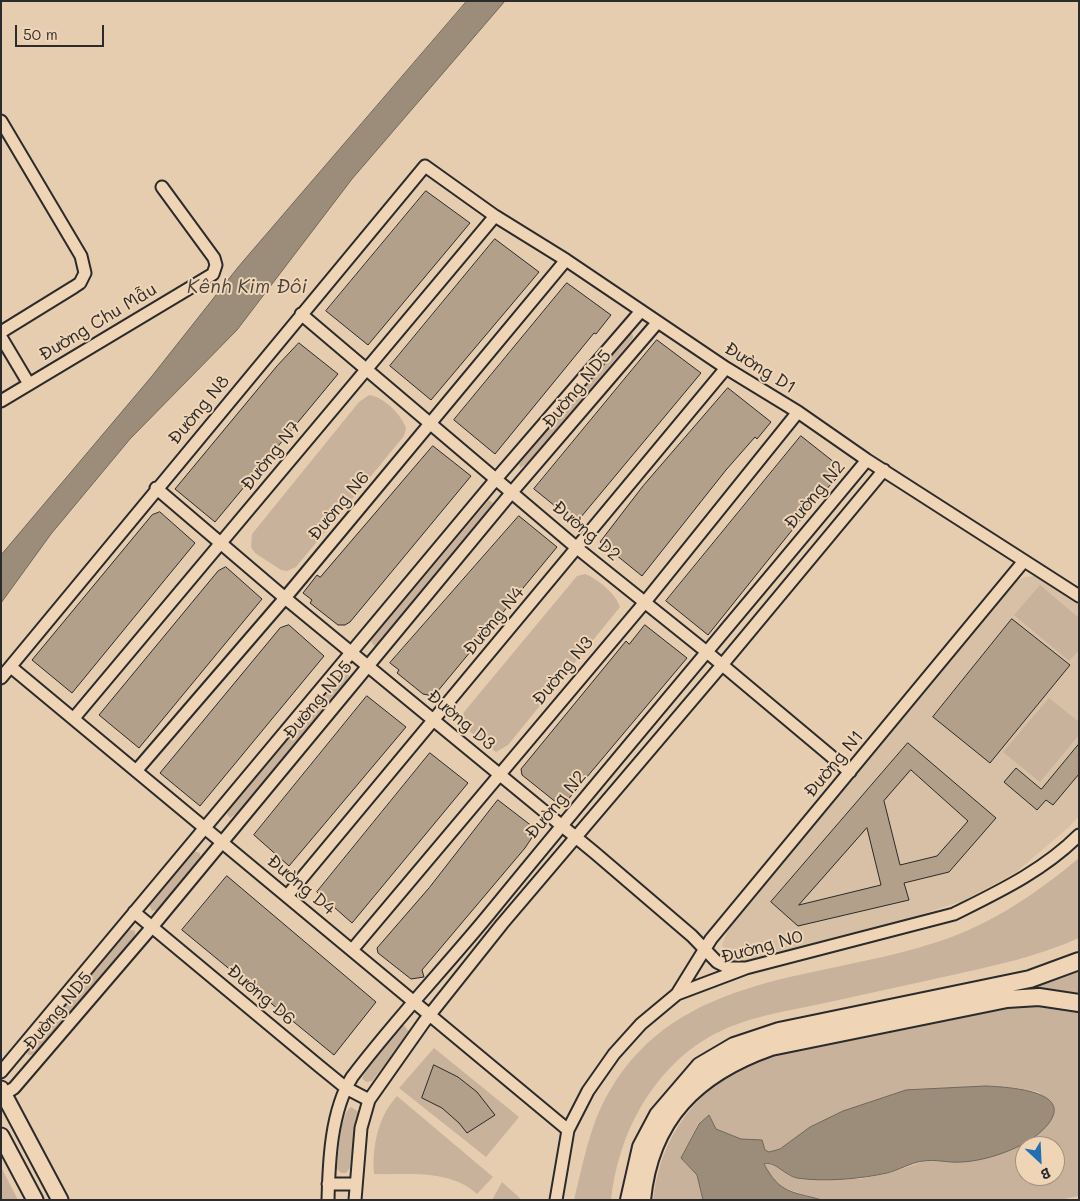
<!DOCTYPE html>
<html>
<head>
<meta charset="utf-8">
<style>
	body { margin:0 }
	#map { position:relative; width:1080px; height:1201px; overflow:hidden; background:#e7cdb0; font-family:Mali,sans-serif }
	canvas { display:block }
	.frame { position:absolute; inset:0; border:2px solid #2b2b2b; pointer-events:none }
	.north { position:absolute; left:1015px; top:1136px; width:50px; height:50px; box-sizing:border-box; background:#efd4b6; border:1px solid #a1907e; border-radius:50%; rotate:155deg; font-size:14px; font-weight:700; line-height:20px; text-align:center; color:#2b2b2b }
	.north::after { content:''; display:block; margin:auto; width:18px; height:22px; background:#1f6fb2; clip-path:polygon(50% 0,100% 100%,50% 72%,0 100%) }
	.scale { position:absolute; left:15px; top:25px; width:89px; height:22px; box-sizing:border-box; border:2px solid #2b2b2b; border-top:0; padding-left:6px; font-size:15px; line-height:18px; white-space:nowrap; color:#2b2b2b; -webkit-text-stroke:4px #efd4b6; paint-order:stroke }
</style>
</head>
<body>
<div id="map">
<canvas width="1080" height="1201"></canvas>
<div class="frame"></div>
<div class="north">B</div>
<div class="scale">50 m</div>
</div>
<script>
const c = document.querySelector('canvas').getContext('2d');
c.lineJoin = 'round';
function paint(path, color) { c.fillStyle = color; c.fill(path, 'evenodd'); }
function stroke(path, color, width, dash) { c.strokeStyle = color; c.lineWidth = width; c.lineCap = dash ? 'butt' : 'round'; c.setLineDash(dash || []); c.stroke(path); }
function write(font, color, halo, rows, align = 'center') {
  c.font = font + ' Mali,sans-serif'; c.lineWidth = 4; c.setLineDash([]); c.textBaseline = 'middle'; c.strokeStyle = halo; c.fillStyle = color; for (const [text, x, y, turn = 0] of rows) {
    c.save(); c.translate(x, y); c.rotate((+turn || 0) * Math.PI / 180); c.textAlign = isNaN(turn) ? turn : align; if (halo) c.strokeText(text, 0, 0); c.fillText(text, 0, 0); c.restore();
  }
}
paint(new Path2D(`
	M1039,575L1079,603V816L1069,827L1015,873L965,900L872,931L740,965L734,964L728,958L722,945L729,927L1012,584L1022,578Z`), '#d7c0a5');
paint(new Path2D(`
	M629,333L633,335V338L629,343L529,462L520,468L519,461Z
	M369,395C384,397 401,414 406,428L404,436L296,567L287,571L281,570L255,553L251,547L252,534L359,402Z
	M489,500L493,503L490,510L382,640L374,646L371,641L373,638Z
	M585,574C598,579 616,594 620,607L508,745L496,752L463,726L462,719L464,712L577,576Z
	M1040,585L1079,618V650L1069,661L1014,615Z
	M345,673L349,676L346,683L238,812L230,818L227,814L228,810Z
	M1049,698L1079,722V735L1040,782L1003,752Z
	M193,851L200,853V858L157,910L152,911L148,903Z
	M1079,858V938C1036,957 993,966 948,976C907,985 866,994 825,1003C787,1011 744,1017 709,1037C651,1071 618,1135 611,1200H574C583,1164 590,1124 609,1092C679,970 823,981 940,941C992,924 1037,893 1079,858Z
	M128,929L135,931V936L37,1055H28L27,1050Z
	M1079,968V997L1038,991L1035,985Z
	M1028,1005L1051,1006L1079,1013V1196L1060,1200H822L780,1187L774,1182L763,1164L766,1162L796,1178L844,1179H860L889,1173L925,1161H970L1007,1151L1053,1111L1047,1098L1038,1092L1017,1088L985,1086L906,1090L843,1111L810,1127L780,1149L769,1152L765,1150L762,1141L741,1139L716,1129L709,1116L698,1124L681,1158L697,1175L703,1200H653C660,1136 697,1086 757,1062C790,1048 829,1044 864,1036C919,1024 973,1013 1028,1005ZM1025,1146H1055V1176H1025Z
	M404,1025L409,1032L407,1037L372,1081L366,1082L362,1078L363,1076C372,1063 391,1030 404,1025Z
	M434,1048L519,1117L486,1157L399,1088Z
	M397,1096L493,1177L477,1194C450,1169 409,1175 374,1174C372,1146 378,1117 397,1096Z
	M351,1107L359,1112L356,1118L350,1168L346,1173H341L337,1169C338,1156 340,1113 351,1107Z
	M1,1167L18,1200H1Z
	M502,1182L522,1200H492Z`), '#c8b29b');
const water = new Path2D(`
	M467,1H505L352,179L237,330L130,439L51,534L1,603V555L152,376L239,266Z
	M986,1086C1002,1087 1074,1089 1049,1123C1032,1146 988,1161 961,1162C948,1163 936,1159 923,1161C910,1163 899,1170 887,1173C861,1179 823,1182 797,1178C786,1176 773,1160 764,1164C780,1194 791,1191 822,1200H703L697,1175L681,1158L699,1124L709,1115L716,1129L741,1139L762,1140L765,1150L769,1152L780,1149L810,1127L843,1111L906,1090Z`);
paint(water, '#9c8d7b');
stroke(water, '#6f665b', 1);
const building = new Path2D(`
	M426,191L470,223L368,345L326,311Z
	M495,239L539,272L431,400L390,366Z
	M567,283L611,315L596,334L594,333L495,454L454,420Z
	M657,340L701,373L576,523L534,489Z
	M299,343L338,374L215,522L175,489L277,366Z
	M728,388L771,422L757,439L755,437L726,470L642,576L600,542L643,486Z
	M801,436L844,470L813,504L708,635L666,601Z
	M433,446L471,476L350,622L345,625H338L310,603L312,600L303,593L317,575L320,577Z
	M160,512L195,543L72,693L32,660L152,515Z
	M519,516L557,547L437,692L433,696L423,694L397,673L399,670L390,663Z
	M226,567L262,599L139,748L99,715L218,571Z
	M1012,619L1070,665L990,763L933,717Z
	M289,625L324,656L200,806L160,773L280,628Z
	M645,625L687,658L565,803H557L522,775L521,769L626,641L629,644Z
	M367,696L406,727L289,866L254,835Z
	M908,743L996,818L949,872L904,883L909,900L798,926L771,902ZM911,770L968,821L937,856L900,865L884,801ZM867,828L881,885L799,905Z
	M1079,744V774L1053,805L1046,800L1037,810L1004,782L1016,768L1041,789Z
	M430,753L468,783L352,923L317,892Z
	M498,800L537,830L525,848L422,970L424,977L411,979L378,953L377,948L429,888Z
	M227,876L376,1002L334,1055L182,930Z
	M434,1065L458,1077L477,1092L495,1115L467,1133L459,1123L442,1108L422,1098Z`);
paint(building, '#b2a08b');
stroke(building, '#2b2b2b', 1);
const minor = new Path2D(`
	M1,121L81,256L85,273L80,283L74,287L1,332
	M301,314L577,548L708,653L850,772
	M1,337L29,384
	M1,401L213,274L216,265L214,258L162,187
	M156,488L285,598L595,853L692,936L717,962L729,968H746
	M11,667L568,1130
	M1,678L425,166L495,216L566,260L726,368L798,412L867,460L1079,596
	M74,718L495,216
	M136,771L285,598L566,260
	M287,896L726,368
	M134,912L319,1066L346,1088L369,1100
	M352,950L645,602L798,412
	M677,994L711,939L1024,561
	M1,1072L496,479L641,311
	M1,1096L14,1088L152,927L512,492L657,323
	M328,1184H356
	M328,1200C329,1160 331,1111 352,1077C395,1020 444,969 490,913C614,761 742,611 867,460
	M355,1200L361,1128L369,1100L424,1022L502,924L722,665L884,470
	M556,1200L568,1130L588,1091L614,1054L641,1024L677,994L746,968L954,914C998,892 1043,871 1079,835`);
const major = new Path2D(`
	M1,1089L60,1200
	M1,1136L35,1200`);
const highway = new Path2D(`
	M629,1200L641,1147L658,1115L700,1066L734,1046L779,1031L1030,979L1079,961
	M642,1200C650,1118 697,1073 771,1047L1007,999L1039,997L1079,1003`);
stroke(minor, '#2b2b2b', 15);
stroke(major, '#2b2b2b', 19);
stroke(highway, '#2b2b2b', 20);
stroke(minor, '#efd4b6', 11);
stroke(major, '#efd4b6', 15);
stroke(highway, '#efd4b6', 16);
write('18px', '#2b2b2b', '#efd4b6', [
	["Đường Chu Mẫu",98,322,-31],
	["Đường D1",760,368,32],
	["Đường ND5",577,389,-50],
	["Đường N8",199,410,-50],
	["Đường N7",271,456,-51],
	["Đường N2",815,495,-50],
	["Đường N6",339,506,-50],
	["Đường D2",586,531,40],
	["Đường N4",494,621,-50],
	["Đường N3",563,671,-50],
	["Đường ND5",318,700,-50],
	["Đường D3",461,720,40],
	["Đường N1",834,764,-50],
	["Đường N2",556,805,-50],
	["Đường D4",301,885,40],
	["Đường N0",762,947,-15],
	["Đường D6",261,995,40],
	["Đường ND5",58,1011,-50]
]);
write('italic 19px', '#47443f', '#efd4b6', [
	["Kênh Kim Đôi",247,287]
]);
</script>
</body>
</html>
